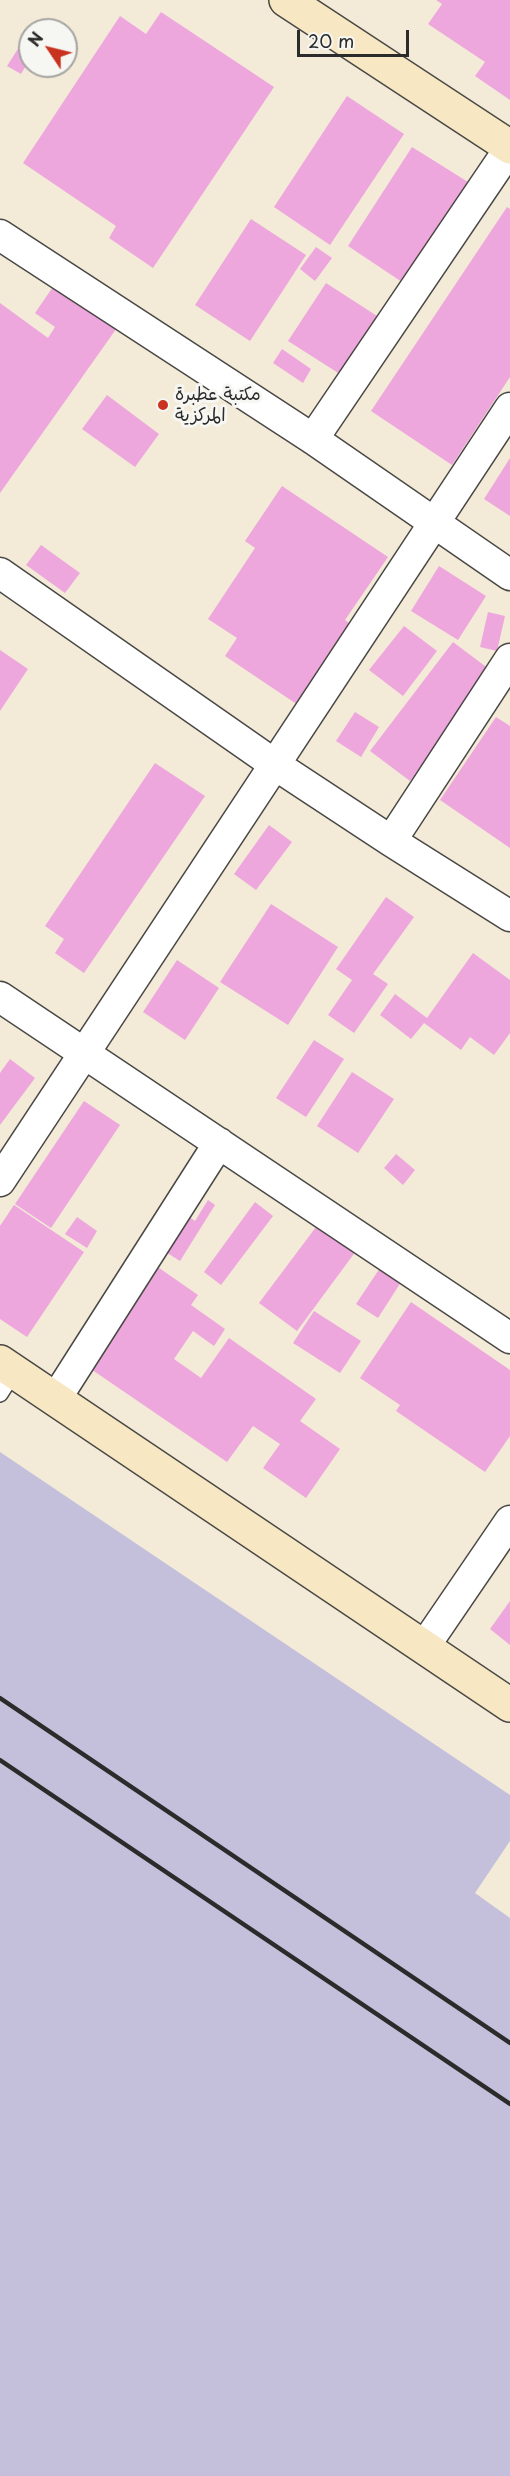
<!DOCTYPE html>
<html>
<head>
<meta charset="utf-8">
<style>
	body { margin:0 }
	#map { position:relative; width:510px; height:2476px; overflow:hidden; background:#f3ead8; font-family:"Playpen Sans",sans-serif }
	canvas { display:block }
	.north { position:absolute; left:18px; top:18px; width:60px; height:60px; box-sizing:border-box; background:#f6f6f2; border:2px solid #a5a5a2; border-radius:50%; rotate:305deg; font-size:16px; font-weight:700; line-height:24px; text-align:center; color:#2b2b2b }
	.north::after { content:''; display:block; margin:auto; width:21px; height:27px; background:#c8321e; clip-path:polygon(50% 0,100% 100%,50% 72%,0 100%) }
	.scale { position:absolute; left:297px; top:30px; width:112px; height:27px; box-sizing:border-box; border:3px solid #2b2b2b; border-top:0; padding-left:8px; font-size:18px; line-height:21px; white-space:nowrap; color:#2b2b2b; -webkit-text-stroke:4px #f6f6f2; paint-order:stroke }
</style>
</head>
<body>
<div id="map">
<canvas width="510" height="2476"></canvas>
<div class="north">N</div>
<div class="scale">20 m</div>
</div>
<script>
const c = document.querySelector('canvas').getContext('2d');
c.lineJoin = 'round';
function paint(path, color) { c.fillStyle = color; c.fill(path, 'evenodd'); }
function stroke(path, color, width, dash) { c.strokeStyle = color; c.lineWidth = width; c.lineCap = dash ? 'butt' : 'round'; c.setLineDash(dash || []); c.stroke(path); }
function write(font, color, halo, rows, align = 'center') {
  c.font = font + ' "Playpen Sans","Playpen Sans Arabic",sans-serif'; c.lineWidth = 6; c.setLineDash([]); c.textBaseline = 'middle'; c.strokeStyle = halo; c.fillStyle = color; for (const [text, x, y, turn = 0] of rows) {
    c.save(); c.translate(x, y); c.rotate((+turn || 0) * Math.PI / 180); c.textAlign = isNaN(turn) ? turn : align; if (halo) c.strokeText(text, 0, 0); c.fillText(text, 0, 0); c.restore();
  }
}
paint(new Path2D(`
	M0,1452L510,1795V1841L475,1893L510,1918V2476H0Z`), '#c4c0db');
paint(new Path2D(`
	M436,0H510V100L475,76L485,62L428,24L442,4Z
	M161,12L274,87L153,268L109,238L116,226L23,163L120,16L146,34Z
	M30,30V59L21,74L7,66Z
	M347,96L404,134L330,245L274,207Z
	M412,147L468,182L402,282L348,246Z
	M507,207L510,209V377L452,465L371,411Z
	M251,219L306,255L250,341L195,305Z
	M316,247L332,258L315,281L300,269Z
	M57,281L119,325L0,493V303L48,338L55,327L35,313Z
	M326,283L391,325L354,383L288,341Z
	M282,349L311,369L303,383L273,363Z
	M107,395L159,434L135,467L82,429Z
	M510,458V516L484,499Z
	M282,486L388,557L345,620L352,625L298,705L225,656L237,638L208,619L255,548L245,541Z
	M41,545L80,573L65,593L26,565Z
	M439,566L486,596L458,640L411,611Z
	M488,612L505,616L497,651L480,647Z
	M404,626L437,651L403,696L369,670Z
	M453,642L493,672L410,781L370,751Z
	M0,650L28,669L0,711Z
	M355,712L379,727L361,757L336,741Z
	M496,717L510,726V848L440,800Z
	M155,763L205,796L84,973L55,953L64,939L45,926Z
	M269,825L292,842L256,890L234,874Z
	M386,897L414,917L373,974L388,984L354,1033L328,1015L352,980L336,969Z
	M271,904L338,947L288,1025L220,982Z
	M473,953L510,980V1033L494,1055L470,1037L461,1050L424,1023L411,1039L380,1015L395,994L427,1018Z
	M177,960L219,988L185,1040L143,1012Z
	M314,1040L344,1059L306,1117L276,1098Z
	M10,1059L35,1078L0,1125V1073Z
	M352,1072L394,1099L358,1153L317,1126Z
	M84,1101L120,1125L51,1228L15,1204Z
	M396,1154L415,1170L403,1185L384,1168Z
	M208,1200L215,1205L180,1261L156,1246L179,1210L195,1221Z
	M255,1202L273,1216L221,1285L204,1272Z
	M14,1205L84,1252L27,1337L0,1319V1226Z
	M77,1217L97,1231L87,1248L65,1234Z
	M319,1223L356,1251L297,1331L259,1303Z
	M152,1263L198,1295L191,1305L225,1329L214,1346L193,1331L174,1359L201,1378L229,1338L316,1399L300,1421L340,1449L306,1498L263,1468L280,1444L253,1426L227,1462L82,1363Z
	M382,1265L403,1279L378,1318L356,1304Z
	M411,1302L510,1370V1436L485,1472L396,1411L400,1405L360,1378Z
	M314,1311L361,1341L340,1373L293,1343Z
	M510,1601V1645L490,1629Z`), '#eda7dd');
const lane = new Path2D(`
	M0,1394L14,1372`);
const street = new Path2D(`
	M0,235L313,439L510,575
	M313,439L510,148
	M0,573L274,764L391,841L510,916
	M391,841L510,659
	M0,997L510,1338
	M0,1181L510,408
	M55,1400L219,1143
	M424,1647L510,1521`);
const secondary = new Path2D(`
	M286,0L510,147
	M0,1362L510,1705`);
stroke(lane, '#494845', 18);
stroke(street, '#494845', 33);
stroke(secondary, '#494845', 36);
stroke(lane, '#fff', 15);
stroke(street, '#fff', 30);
stroke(secondary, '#f7e8c3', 33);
stroke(new Path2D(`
	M0,1698L510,2043
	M0,1760L510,2104`), '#2b2b2b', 4.5);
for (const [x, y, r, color] of [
	[163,405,6,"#c8321e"]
]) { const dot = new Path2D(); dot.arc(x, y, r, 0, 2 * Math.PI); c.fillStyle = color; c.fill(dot); stroke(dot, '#f6f6f2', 2); }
write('18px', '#2b2b2b', '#f6f6f2', [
	["مكتبة عطبرة",175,395],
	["المركزية",175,416]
], 'left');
</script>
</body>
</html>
